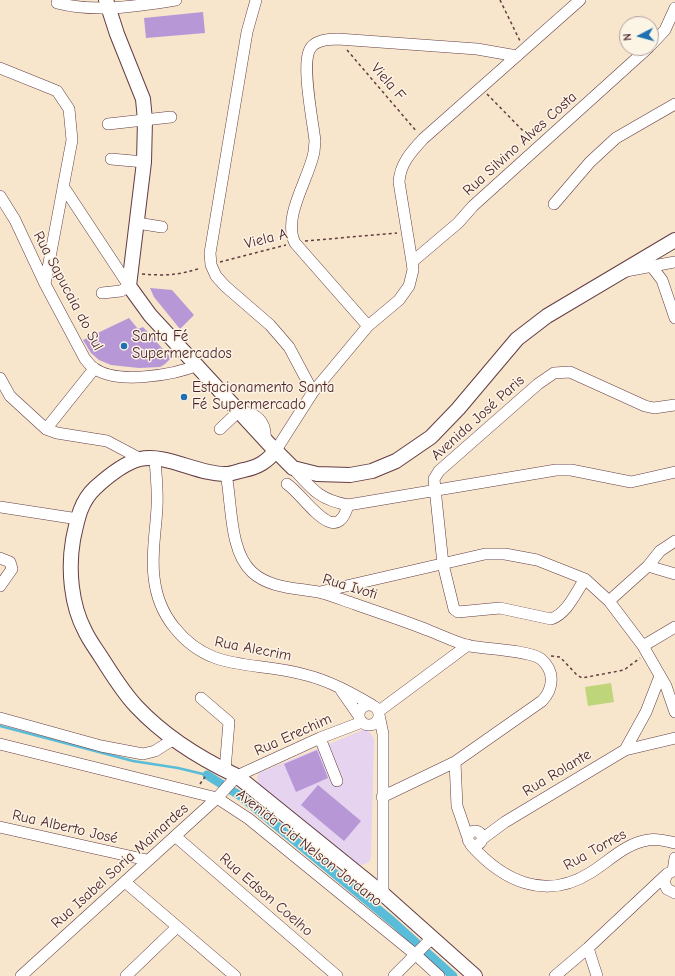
<!DOCTYPE html>
<html>
<head>
<meta charset="utf-8">
<style>
	body { margin:0 }
	#map { position:relative; width:675px; height:976px; overflow:hidden; background:#f7e5cc; font-family:"Comic Neue",sans-serif }
	canvas { display:block }
	.north { position:absolute; left:619px; top:16px; width:40px; height:40px; box-sizing:border-box; background:#fcf5e5; border:1px solid #b59f9b; border-radius:50%; rotate:264deg; font-size:11px; font-weight:700; line-height:16px; text-align:center; color:#4a1f2b }
	.north::after { content:''; display:block; margin:auto; width:14px; height:18px; background:#1f6fb2; clip-path:polygon(50% 0,100% 100%,50% 72%,0 100%) }
</style>
</head>
<body>
<div id="map">
<canvas width="675" height="976"></canvas>
<div class="north">N</div>
</div>
<script>
const c = document.querySelector('canvas').getContext('2d');
c.lineJoin = 'round';
function paint(path, color) { c.fillStyle = color; c.fill(path, 'evenodd'); }
function stroke(path, color, width, dash) { c.strokeStyle = color; c.lineWidth = width; c.lineCap = dash ? 'butt' : 'round'; c.setLineDash(dash || []); c.stroke(path); }
function write(font, color, halo, rows, align = 'center') {
  c.font = font + ' "Comic Neue",sans-serif'; c.lineWidth = 3; c.setLineDash([]); c.textBaseline = 'middle'; c.strokeStyle = halo; c.fillStyle = color; for (const [text, x, y, turn = 0] of rows) {
    c.save(); c.translate(x, y); c.rotate((+turn || 0) * Math.PI / 180); c.textAlign = isNaN(turn) ? turn : align; if (halo) c.strokeText(text, 0, 0); c.fillText(text, 0, 0); c.restore();
  }
}
paint(new Path2D(`
	M363,730H367L371,734L374,740L371,858L369,862L362,865L355,863L259,786L257,778L259,773Z`), '#e5d3f0');
paint(new Path2D(`
	M611,683L614,702L588,706L585,687Z`), '#bed579');
stroke(new Path2D(`
	M0,726L133,761L178,768L207,775`), '#59bcd8', 2.5);
stroke(new Path2D(`
	M207,775L242,797L392,921L453,976`), '#59bcd8', 9);
paint(new Path2D(`
	M203,12L205,33L146,38L144,18Z
	M150,288L172,290L194,315L180,329L154,297Z
	M129,318L138,329L143,327L171,358L165,364L160,367L139,368L111,365L99,360L91,353L83,340Z
	M317,750L328,778L296,792L284,764Z
	M318,785L361,821L344,841L301,805Z`), '#b897d7');
const minor = new Path2D(`
	M256,0L247,32L210,253L211,265L216,276L225,286L270,325L289,347L313,392
	M57,3C96,13 137,6 176,0
	M651,45L665,30L675,8
	M0,68L57,91L69,109L72,140L45,284
	M108,124L171,117
	M111,159L144,162
	M63,186L129,286L121,291L102,293
	M0,196L15,220L45,284L85,359C88,362 90,366 94,368C116,385 174,375 198,365
	M554,204L590,162L616,138L675,104
	M137,223L162,227
	M412,262L458,223L473,206L648,48
	M652,267L662,280L675,318
	M626,271L675,262
	M368,326L295,243C282,217 309,179 314,152L315,141C313,122 301,64 310,49C315,40 328,39 338,39L477,49L517,56
	M0,378L10,396L46,429L57,433L107,441L141,459
	M46,429L94,369
	M220,429L239,411C256,413 267,421 265,440
	M276,450L313,392L368,326L399,300L409,286L413,270L412,262L399,182C400,164 411,152 423,139L580,0
	M155,459C156,475 158,491 157,507C156,530 151,554 154,577C156,596 162,612 174,627C211,674 255,660 306,675C330,681 351,693 372,705
	M293,468C312,489 318,499 348,505L556,470H571L631,482L675,472
	M226,474C232,503 229,551 252,572C269,588 296,588 318,592C330,595 343,600 355,604C380,613 405,621 430,631C443,636 456,643 470,646C486,649 529,650 541,659C555,671 554,688 542,701L455,762L382,797
	M287,484C305,496 336,550 348,505
	M0,507L78,519
	M0,558L10,562L12,569L0,586
	M648,566L675,574
	M585,579C576,592 567,614 551,619L500,608L458,612L454,609L443,564L434,479L439,471L538,384L554,373L570,372L645,406L654,408L675,405
	M320,592L485,554H505L537,560L585,579L609,601L643,646L666,686L675,712
	M609,601L648,566L660,551L675,541
	M643,646L675,627
	M341,690L359,716
	M201,698L229,722L225,770
	M359 715a10 10 0 1 1 20 0a10 10 0 1 1-20 0Z
	M379,711L468,645
	M379,715L383,734V894
	M0,718L101,746L143,754L155,751L174,739
	M320,738L337,781
	M0,744L217,798L249,819L416,955L439,976
	M625,750L646,712L660,676
	M455,762L457,806L468,838
	M0,827L147,860
	M468 838a7 7 0 1 1 14 0a7 7 0 1 1-14 0Z
	M175,836L337,976
	M482,839L505,822L625,750L675,738
	M471,845C503,881 545,901 590,873C608,862 626,843 648,840C657,838 666,841 675,843
	M675,870L667,874L664,882L667,889L675,893
	M673,871L675,858
	M125,882L235,976
	M588,948L597,976
	M21,976L217,798L237,776L320,738L362,722
	M126,976L177,927
	M394,976L432,938
	M555,976L588,948L667,874`);
const major = new Path2D(`
	M106,0L117,34L143,99L145,120L144,162L129,286L150,315L269,444L293,468L317,474L350,475L372,471L396,461L431,437L458,409L517,339L547,316L675,240
	M276,450C267,462 258,467 244,470C238,471 232,474 226,474C199,475 166,453 140,459C124,463 107,477 95,488C80,502 77,521 73,540C68,569 71,605 85,631C89,640 96,649 101,657C112,674 122,691 136,706C164,736 201,759 237,776L383,894L475,976`);
stroke(minor, '#643d43', 12);
stroke(major, '#643d43', 16);
stroke(new Path2D(`
	M500,0L520,41
	M347,50L417,132
	M487,94L532,140
	M305,241L397,233
	M220,262L286,245
	M142,274C166,276 179,275 201,268
	M551,656L560,657L577,675L582,678L624,670L640,658
	M200,784L207,774`), '#643d43', 1.5, [3, 3]);
stroke(minor, '#fff', 11);
stroke(major, '#fff', 14);
for (const [x, y, r, color] of [
	[124,346,4,"#1f6fb2"],
	[184,397,4,"#1f6fb2"]
]) { const dot = new Path2D(); dot.arc(x, y, r, 0, 2 * Math.PI); c.fillStyle = color; c.fill(dot); stroke(dot, '#fcf5e5', 1.5); }
write('15px', '#4a1f2b', '#fcf5e5', [
	["Viela F",388,82,49],
	["Rua Silvino Alves Costa",520,144,-42],
	["Viela A",266,239,-14],
	["Rua Sapucaia do Sul",68,291,62],
	["Avenida José Paris",478,418,-42],
	["Rua Ivoti",350,587,17],
	["Rua Alecrim",253,649,11],
	["Rua Erechim",293,735,-24],
	["Rua Rolante",557,773,-31],
	["Rua Alberto José",65,827,13],
	["Avenida Cid Nelson Jordano",309,848,38],
	["Rua Torres",595,850,-29],
	["Rua Isabel Soria Mainardes",120,866,-42],
	["Rua Edson Coelho",266,895,41]
]);
write('15px', '#4a1f2b', '#fcf5e5', [
	["Santa Fé",132,337],
	["Supermercados",132,354],
	["Estacionamento Santa",192,388],
	["Fé Supermercado",192,405]
], 'left');
</script>
</body>
</html>
